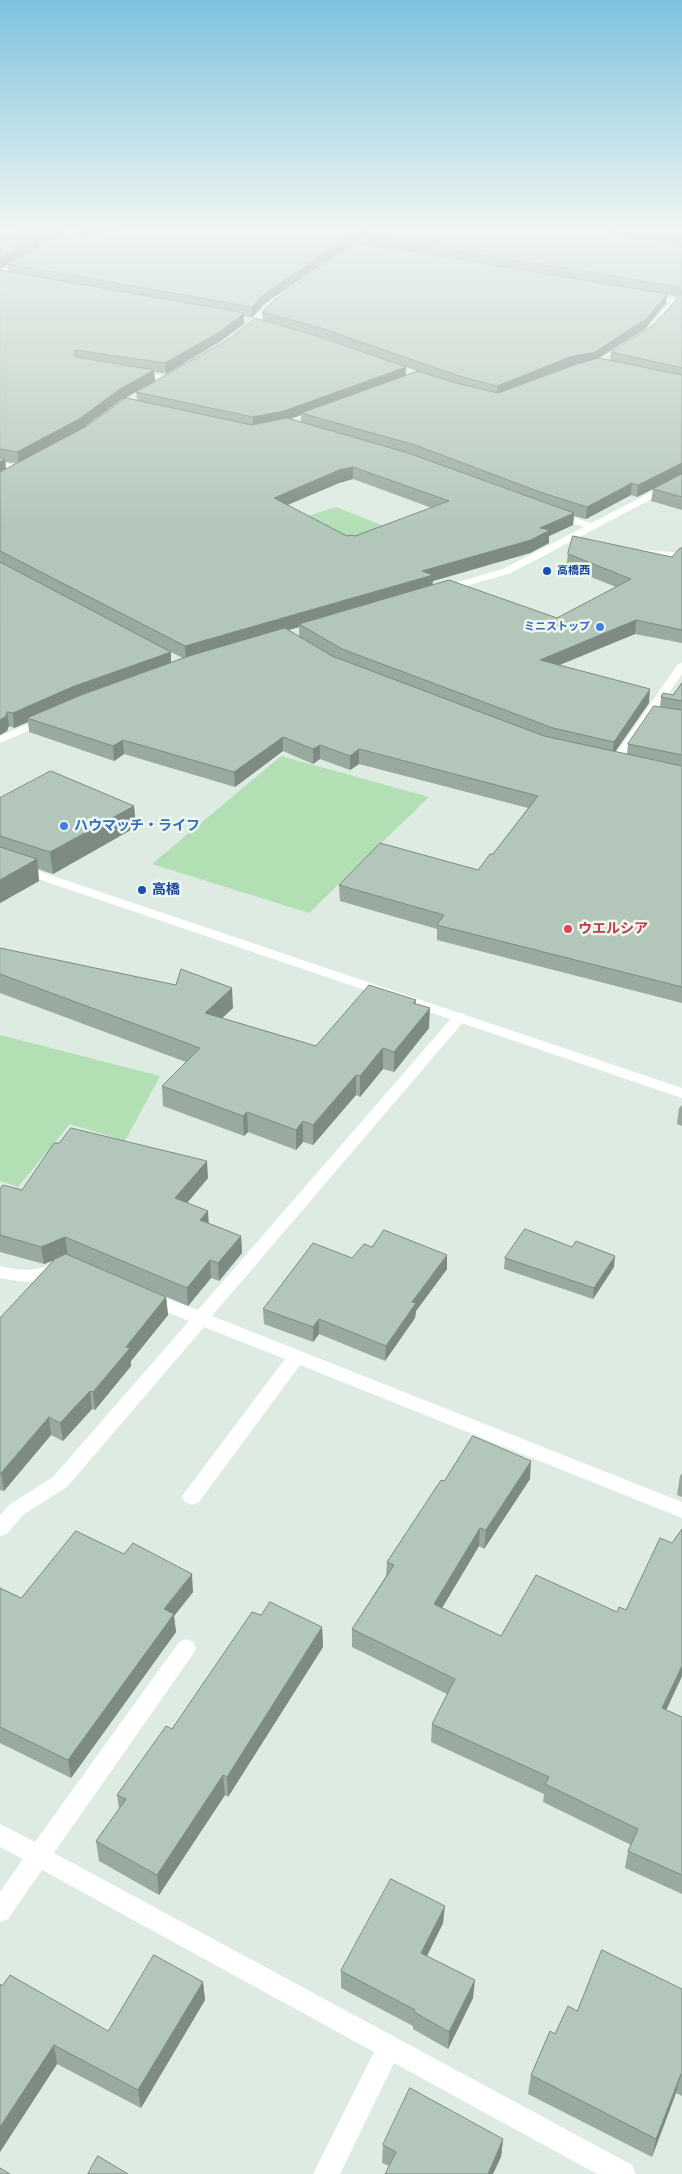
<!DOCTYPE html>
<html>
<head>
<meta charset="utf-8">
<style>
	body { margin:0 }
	canvas { display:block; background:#ddebe2 }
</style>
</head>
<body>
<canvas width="682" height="2174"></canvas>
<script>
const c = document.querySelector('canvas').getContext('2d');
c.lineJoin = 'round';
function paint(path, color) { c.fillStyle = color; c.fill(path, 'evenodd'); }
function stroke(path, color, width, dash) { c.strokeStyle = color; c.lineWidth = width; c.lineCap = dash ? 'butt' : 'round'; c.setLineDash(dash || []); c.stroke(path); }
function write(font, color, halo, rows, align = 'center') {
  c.font = font + ' "DejaVu Sans","Noto Sans JP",sans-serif'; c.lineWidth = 5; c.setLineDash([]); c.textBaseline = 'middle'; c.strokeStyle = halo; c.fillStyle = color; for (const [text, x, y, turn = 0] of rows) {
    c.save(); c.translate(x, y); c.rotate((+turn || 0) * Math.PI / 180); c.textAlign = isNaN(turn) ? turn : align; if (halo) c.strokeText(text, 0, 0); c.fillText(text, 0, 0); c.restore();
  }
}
paint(new Path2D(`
	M182,502L308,516L336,507L426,543L402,551Z
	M281,756L429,797L309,913L152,864Z
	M0,1035L160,1076L125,1141L70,1124L18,1187L0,1181Z`), '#b3dfb5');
paint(new Path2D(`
	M373,228H380L356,248H352V246Z
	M24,258L29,259L0,276V271Z
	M644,294L675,299L679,301L663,317L659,315L670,302L644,298Z
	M274,299L281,301L245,334H239V330Z
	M132,371L168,377L172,379L168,381L135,375L131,373Z
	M0,462L24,467L25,469L21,472L0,468Z
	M556,512L597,525L599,527L594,530L553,517V513Z
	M634,549L682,553V559L631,554L629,552Z
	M682,663V674L622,762L620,765H612L610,762L678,664Z
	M460,1013L465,1014L467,1017L465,1020L212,1316L682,1502V1518L300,1365L199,1502L192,1505L185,1502L182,1497L185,1492L285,1359L204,1327L67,1487L23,1515L7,1534L0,1536V1515L9,1505L53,1477L189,1321L143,1302L140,1298L143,1294L149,1292L155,1294L198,1310L455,1014Z
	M57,1263L63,1265L65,1269C55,1287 17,1282 0,1278V1266C28,1272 31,1271 57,1263Z
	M186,1639L193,1642L196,1648L193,1654L54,1853L632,2165L636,2174H597L394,2063L340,2174H313L374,2052L42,1870L8,1919L0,1922V1892L23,1859L0,1847V1824L35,1842L179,1642Z`), '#fff');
paint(new Path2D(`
	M682,476V483L511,573L441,593L436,590L437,588L503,569Z
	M47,716L51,717L53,719L51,721L0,743V736Z
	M0,858L682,1088V1098L0,866Z`), '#fff');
paint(new Path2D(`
	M64,241L66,242V244L0,249V245Z`), '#5ca583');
paint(new Path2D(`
	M0,228H370L351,245L264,304L252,318L244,316V324L221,341L166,374L154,372L155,381L126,398L137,400L136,392L263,320L262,312L363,244V235L371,228H590L599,230V228H682V510L651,501L653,489L637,497L631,495L586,519L574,516L573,525L549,536V543L530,553L433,581L432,585L557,618L616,587L566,567L568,554L672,557L682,548V643L635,634L560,665L649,703L615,752L627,754L628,744L660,707L661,697L673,695L682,683V1003L437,940V929L340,901L339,885L478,870L493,854L528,808L359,764L350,770L320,759L313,764L283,751L235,787L124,754L114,761L29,732L28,722L14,728L9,726L7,731L0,735V270L9,272L8,264L0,269ZM75,228V235L61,236ZM54,239L39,247L38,240ZM667,295L678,297L655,324L611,352L610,360L599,358L645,329L666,303ZM316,336L322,337L372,355ZM406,367L417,371L406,375ZM124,399L87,426L84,427L121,400ZM301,415V422L290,419ZM5,462L16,463L6,469ZM353,479L432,508L355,536H347L288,505L339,483ZM299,627V636L288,630ZM163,648L183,658L171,662V652Z
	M0,798L134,806L136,827L53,874L38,869L39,881L0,903Z
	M0,948L233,1008L222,1018L316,1046L416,1000V1004L429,1028L394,1072L383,1069L360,1097L356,1095L313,1145L303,1142L296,1150L248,1132L244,1136L163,1106L162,1086L186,1062L0,993Z
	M682,1105V1126L677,1124L679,1108Z
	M208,1178L187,1203L208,1223L241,1236L242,1253L219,1281L211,1278L188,1306L89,1264L166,1297L168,1315L131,1361V1366L95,1410L92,1409L63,1441L51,1435L4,1491L0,1490V1318L54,1260L44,1264L0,1252V1189L22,1190Z
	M372,1247L447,1255V1269L416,1311L415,1318L385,1361L319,1334L313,1342L264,1324L263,1309Z
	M505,1258L614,1267L593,1299L504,1269Z
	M682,1473V1497L677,1495L680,1476Z
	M530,1479L484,1549L479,1546L442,1608L501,1636L626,1610L682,1529V1676L666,1710L682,1717V1894L625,1868L628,1851L631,1845L543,1802L544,1794L431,1742L432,1724L447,1694L352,1647V1629L386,1576L387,1562L444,1481Z
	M0,1588L21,1598L193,1592L174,1616L176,1632L71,1778L0,1743Z
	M261,1615L322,1627L323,1647L228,1797L225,1795L159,1895L99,1861L96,1841L119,1809L117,1795L172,1729Z
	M443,1923L427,1956L473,1998L448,2049L413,2029V2026L341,1988V1971Z
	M203,1982L205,2000L141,2108L57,2064L0,2152V1984L108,2031Z
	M682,1989V2096L676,2093L652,2157L528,2094L531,2075L555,2034L577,2011Z
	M503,2139L501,2157L389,2166L382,2163L383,2145Z`), '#99aaa0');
paint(new Path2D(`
	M56,228H190L75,237V228L55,239L38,240L39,248L0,269V233Z
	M359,228H370L351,245L264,304L252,318V307L264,294Z
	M667,294L666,303L645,329L594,361L497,396V386Z
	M244,313V324L221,341L166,374L165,363Z
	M406,367L405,377L301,413V415L284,421L253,427V417Z
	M154,370L155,381L121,400L80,430L19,464L17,452L120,389Z
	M5,459L6,471L0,475V462Z
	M682,463V474L637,497L638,485Z
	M353,467V479L339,483L275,510L274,498L339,470Z
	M632,483L631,495L586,519L587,507Z
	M574,513L573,525L549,536V543L530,553L433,581L432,588L299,624V627L186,660L185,646L422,571L540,528Z
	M636,620L635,634L539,673L540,660Z
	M171,652V666L27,718L28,722L14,728L13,713L72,687Z
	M650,689L649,703L612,756L614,742Z
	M7,712L9,726L7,731L0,735V720Z
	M283,737V751L235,787L234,772Z
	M123,740L124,754L114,761L113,746Z
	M320,745V759L313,764V749Z
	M359,749V764L350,770V756Z
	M134,806L136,827L53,874L50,852Z
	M37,859L39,881L0,903V880Z
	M232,988L233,1008L206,1033L205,1013Z
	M430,1008L429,1028L394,1072V1052Z
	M383,1048V1069L360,1097V1076Z
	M356,1075V1095L313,1145V1125Z
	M247,1112L248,1132L244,1136L243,1116Z
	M303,1121V1142L296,1150V1130Z
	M207,1161L208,1178L176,1216L175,1198Z
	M208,1211L209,1228L200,1220Z
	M241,1236L242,1253L219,1281L218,1263Z
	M65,1237L68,1255L44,1264L41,1247Z
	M447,1255V1269L416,1311L415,1318L385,1361L386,1346L412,1302Z
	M615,1256L614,1267L593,1299L594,1288Z
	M210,1260L211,1278L188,1306L187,1288Z
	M166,1297L168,1315L131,1361V1366L95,1410L93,1392L126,1347Z
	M319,1319V1334L313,1342V1327Z
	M90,1391L92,1409L63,1441L60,1423Z
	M49,1417L51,1435L4,1491L1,1473Z
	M531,1461L530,1479L484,1549L486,1530Z
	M480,1528L479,1546L433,1623L434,1604Z
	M192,1574L193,1592L174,1616L176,1632L71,1778L68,1760L164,1609Z
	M322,1627L323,1647L228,1797L227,1777Z
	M682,1666V1676L659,1726L662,1708Z
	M223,1775L225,1795L159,1895L157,1875Z
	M445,1906L443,1923L420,1970L421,1953Z
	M475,1980L473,1998L448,2049L449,2032Z
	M203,1982L205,2000L141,2108L138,2090Z
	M54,2045L57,2064L0,2152V2127Z
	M681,2074L676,2093L652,2157L656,2139Z
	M503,2139L501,2157L493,2174H488Z`), '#7d8b82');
const building = new Path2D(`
	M0,228H56L54,229L0,233Z
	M153,228H359L351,235L264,294L252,307L8,264L59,236Z
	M371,228H587L682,244V368L611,352L655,324L681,294L679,287L363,235Z
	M631,228H682V237Z
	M38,238L0,258V241Z
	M356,242L667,294L646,319L595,352L570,357L497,386L459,376L321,328L262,312L272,302Z
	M0,270L244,313L221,331L165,363L75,350L74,355L76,357L154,370L120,389L79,419L17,452L0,449Z
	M255,318L314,335L406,367L284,411L253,417L136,392L229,339Z
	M599,358L682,375V463L638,485L632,483L587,507L540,492L415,445L301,413L418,371L452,382L498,393L577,364Z
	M126,398L252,425L287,418L408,453L574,513L540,528L550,530L531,540L422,571L433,575L185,646L0,551V472L87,426ZM353,467L449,501L355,536L352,535L347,536L274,498L339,470Z
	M0,458L5,459L0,462Z
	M682,474V497L653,489Z
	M573,536L672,557L680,548H682V630L636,620L540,660L650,689L614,742L553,728L342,649L299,624L449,580L557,618L631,579L568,554Z
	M0,562L171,652L72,687L13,713L7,712L6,716L0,720Z
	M285,628L332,656L544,736L682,766V987L437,925L444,915L339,885L380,843L478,870L490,854H493L538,796L359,749L350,756L320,745L313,749L283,737L234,772L123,740L113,746L27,718L81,695L189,656Z
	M682,683V701L661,697L663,693L673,695Z
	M654,706L682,710V755L628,744Z
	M51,771L134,806L50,852L0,836V798Z
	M0,847L37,859L0,880Z
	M0,948L176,985L181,969L232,988L205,1013L316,1046L369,985L416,1000L413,1003L430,1008L394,1052L383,1048L360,1076L356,1075L313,1125L303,1121L296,1130L247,1112L243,1116L162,1086L200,1048L0,974Z
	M71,1128L207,1161L175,1198L208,1211L200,1220L241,1236L218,1263L210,1260L187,1288L65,1237L41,1247L0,1235V1189L3,1185L22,1190L54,1143H59Z
	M525,1229L572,1247L576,1241L615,1256L594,1288L505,1258Z
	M384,1230L447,1255L412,1302L416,1303L386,1346L319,1319L313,1327L263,1309L313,1243L352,1258L364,1244L372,1247Z
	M66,1254L166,1297L126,1347L130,1348L93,1392L90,1391L60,1423L49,1417L1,1473H0V1318L55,1259Z
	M473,1436L531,1461L486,1530L480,1528L434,1604L501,1636L536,1575L617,1612L619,1607L626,1610L660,1538L672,1543L682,1529V1666L662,1708L682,1717V1875L628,1851L638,1829L545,1784L549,1777L432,1724L455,1679L352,1629L394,1565L387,1562L441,1480L444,1481Z
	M76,1531L124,1554L133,1543L192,1574L164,1609L174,1614L68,1760L0,1727V1588L21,1598Z
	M270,1602L322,1627L227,1777L223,1775L157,1875L96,1841L126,1799L117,1795L166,1726L172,1729L252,1612L261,1615Z
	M391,1879L445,1906L421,1953L475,1980L449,2032L414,2012L415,2010L341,1971Z
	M602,1950L682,1989V2074H681L656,2139L531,2075L550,2031L555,2034L568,2006L577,2011Z
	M154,1955L203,1982L138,2090L54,2045L0,2127V1984L2,1986L10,1975L108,2031Z
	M410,2088L503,2139L488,2174H385L396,2152L383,2145Z
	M98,2156L128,2174H88Z
	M0,2168L10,2174H0Z`);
paint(building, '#b2c6ba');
stroke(building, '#7d8b82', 1);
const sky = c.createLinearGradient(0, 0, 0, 533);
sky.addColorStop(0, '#7dc2df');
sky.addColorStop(0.43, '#f0f6f2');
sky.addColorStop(1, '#f0f6f200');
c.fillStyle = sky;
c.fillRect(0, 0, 682, 533);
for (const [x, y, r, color] of [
	[547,571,5,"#1a4fb4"],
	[600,627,5,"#3f7fe0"],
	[64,826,5,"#3f7fe0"],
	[142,890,5,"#1a4fb4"],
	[568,929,5,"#e0444e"]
]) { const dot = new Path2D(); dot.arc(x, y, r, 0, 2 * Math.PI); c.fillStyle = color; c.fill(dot); stroke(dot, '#edf7f0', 2); }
write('bold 11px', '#164399', '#edf7f0', [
	["高橋西",557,571]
], 'left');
write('bold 11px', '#366cbe', '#edf7f0', [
	["ミニストップ",590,627]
], 'right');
write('bold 14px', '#366cbe', '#edf7f0', [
	["ハウマッチ・ライフ",74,826]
], 'left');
write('bold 14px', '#164399', '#edf7f0', [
	["高橋",152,890]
], 'left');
write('bold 14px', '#be3a42', '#edf7f0', [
	["ウエルシア",578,929]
], 'left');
</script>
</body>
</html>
